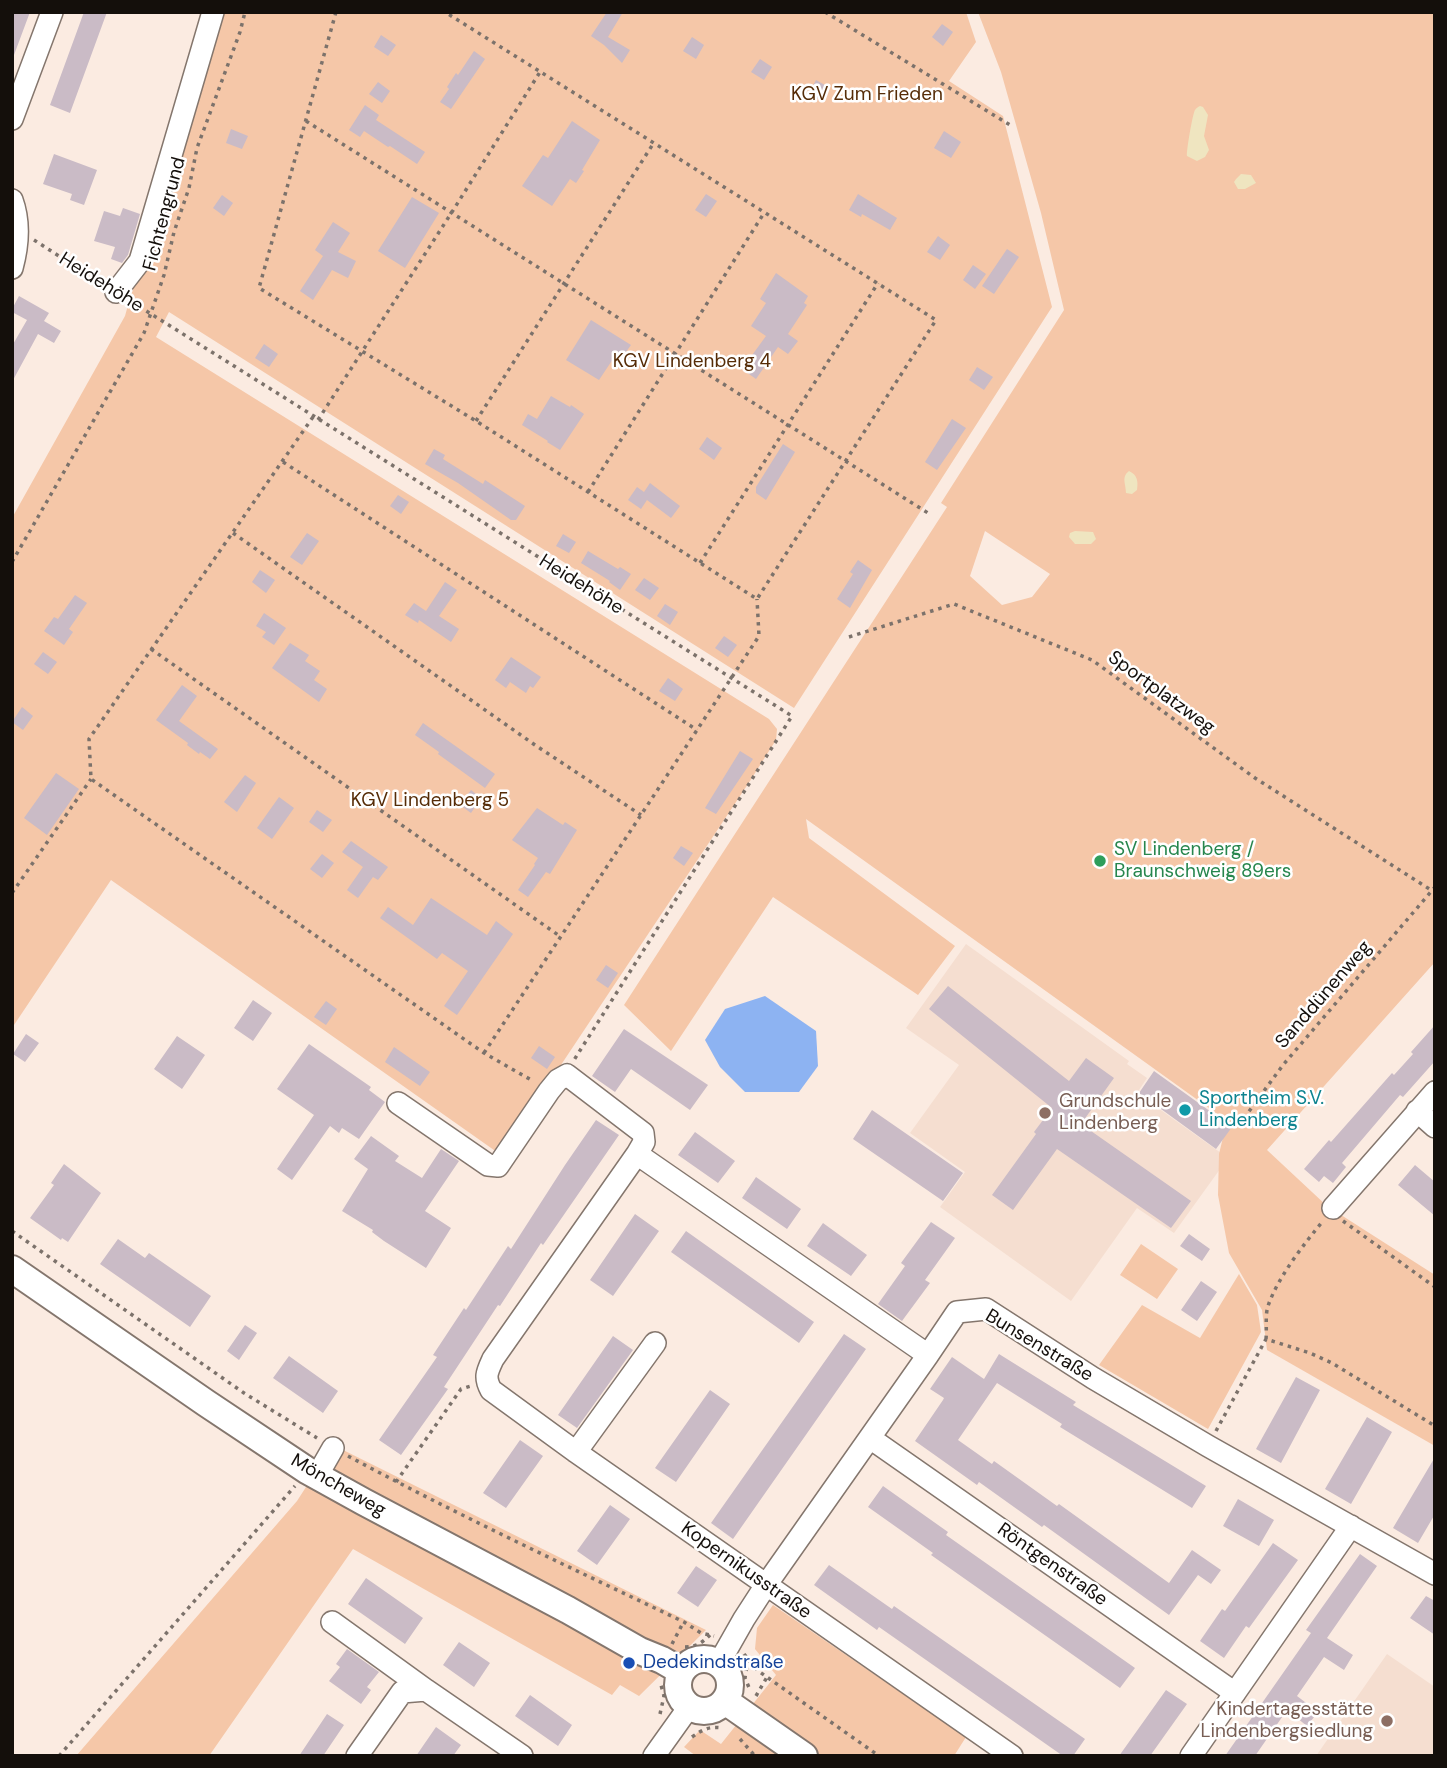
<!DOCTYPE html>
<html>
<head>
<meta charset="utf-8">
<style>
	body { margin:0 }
	#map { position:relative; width:1447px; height:1768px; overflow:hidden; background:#fbebe1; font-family:"DM Sans",sans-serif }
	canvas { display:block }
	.frame { position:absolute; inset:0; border:14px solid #140f0b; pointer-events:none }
</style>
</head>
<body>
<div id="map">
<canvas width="1447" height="1768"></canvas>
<div class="frame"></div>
</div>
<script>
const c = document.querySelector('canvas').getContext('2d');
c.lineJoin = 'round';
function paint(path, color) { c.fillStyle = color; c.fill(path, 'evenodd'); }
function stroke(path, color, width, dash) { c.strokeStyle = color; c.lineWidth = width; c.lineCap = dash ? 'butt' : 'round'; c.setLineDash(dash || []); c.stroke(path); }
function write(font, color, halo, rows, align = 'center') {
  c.font = font + ' "DM Sans",sans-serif'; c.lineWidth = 5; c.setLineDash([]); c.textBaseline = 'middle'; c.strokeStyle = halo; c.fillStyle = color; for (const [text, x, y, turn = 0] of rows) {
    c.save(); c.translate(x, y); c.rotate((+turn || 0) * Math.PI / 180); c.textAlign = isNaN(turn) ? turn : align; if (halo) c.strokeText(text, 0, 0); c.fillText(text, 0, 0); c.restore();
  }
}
paint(new Path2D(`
	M966,944L1129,1061L1127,1064L1147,1078L1137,1093L1228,1158L1174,1233L1137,1208L1071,1301L940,1207L965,1172L910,1133L959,1065L906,1028Z
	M1387,1654L1435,1687V1756H1316Z`), '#f5ded0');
paint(new Path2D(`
	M209,12H966L976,42L949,81L1003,116L1052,307L794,708L169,312L156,337L769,719L777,729L776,740L750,781L501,1155L111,880L12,1028V518L125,316Z
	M978,12H1435V962L1267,1150L1327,1206L1435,1275V1446L1267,1350L1262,1310L1229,1253L1218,1195L1219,1154L1227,1121L806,819L809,838L955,946L918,995L773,897L671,1051L624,1005L947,507L941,503L1064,310L1041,213L1001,72ZM985,531L1050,574L1032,597L1002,605L970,576Z
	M1141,1244L1178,1269L1157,1299L1120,1275Z
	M1239,1274L1257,1305L1261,1332L1208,1429L1099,1365L1142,1305L1200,1338Z
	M333,1445L706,1630L639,1696L620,1685L612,1695L353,1549L209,1756H76L297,1501Z
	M773,1605L966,1737L954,1756H696L684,1747L700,1730L721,1744L776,1675L755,1649L757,1628Z`), '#f5c7a8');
paint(new Path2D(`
	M1200,106L1203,107L1208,115L1204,136L1209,150L1205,157L1197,161L1187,156C1186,152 1193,112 1195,110C1196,108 1198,107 1200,106Z
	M1241,174L1251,175L1256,183L1245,189H1238L1234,182L1236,179Z
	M1129,471C1138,475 1138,482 1137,490L1132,494L1126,493C1126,484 1121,477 1129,471Z
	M1075,531L1093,532L1096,539L1091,544H1075L1069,537L1070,533Z`), '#efe5c0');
paint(new Path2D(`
	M765,996L816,1031L818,1066L799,1092H745L720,1067L705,1040L725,1009Z`), '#8db3f2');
paint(new Path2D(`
	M12,12H30L14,55H12Z
	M84,12H107L70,113L50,105Z
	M607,12H623L608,37L630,50L622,63L604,45L591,36Z
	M942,24L953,32L943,46L932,37Z
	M381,35L396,45L388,56L374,47Z
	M692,37L704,45L696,59L683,51Z
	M474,51L485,59L451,109L440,102L449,89L447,87L456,73L458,75Z
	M760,59L772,67L764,80L751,72Z
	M816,80L830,88L822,101L809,93Z
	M378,82L390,91L382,103L369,94Z
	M365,105L379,115L376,120L425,152L417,164L390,146L388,147L364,131L360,137L349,130Z
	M572,121L600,140L582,170L584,171L576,183L570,179L552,206L522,186L543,155L548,158Z
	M231,129L248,136L242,149L226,143Z
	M944,131L961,142L951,158L934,148Z
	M54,154L97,170L84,205L70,200L72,194L43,184Z
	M706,194L717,201L706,217L695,210Z
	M858,194L897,218L890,230L862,214L861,217L849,210Z
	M222,195L233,203L224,216L213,208Z
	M412,197L439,213L405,268L378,251Z
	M123,208L140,214L128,255L122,263L111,259L115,247L94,241L104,211L120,216Z
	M333,222L350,233L338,252L356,261L348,278L332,270L313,300L300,291L323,256L315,250Z
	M938,236L950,245L940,260L927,252Z
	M1007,249L1019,257L994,294L982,286Z
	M973,265L986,274L975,289L963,280Z
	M776,273L808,296L804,303L807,305L788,334L798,341L788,354L778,347L756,379L742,369L766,336L751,326L766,303L760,299Z
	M19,296L49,313L44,321L61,331L54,343L38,334L12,382V346L27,320L12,312V309Z
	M591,320L631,345L623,356L617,353L599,380L566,360Z
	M264,344L278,354L269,367L255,358Z
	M977,367L993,377L984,390L969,380Z
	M551,396L570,407L571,405L584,414L560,450L547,442L548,441L522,425L528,414L537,419Z
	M952,419L966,428L937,470L925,462Z
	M707,437L722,448L714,460L699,449Z
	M783,444L795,452L766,500L756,493V487Z
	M434,449L445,455L443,459L483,484L485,480L525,506L516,520H511L458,483L425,464Z
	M650,483L680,506L671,518L647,500L641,509L628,500L637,487L644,492Z
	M398,495L409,502L401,514L390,506Z
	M307,533L319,541L302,565L290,557Z
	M563,534L576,542L569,553L556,546Z
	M588,551L618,569L620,567L631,574L620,590L609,582L610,581L581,563Z
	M858,560L872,570L850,608L837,599L853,574L850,572Z
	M260,570L275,580L266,593L252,582Z
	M644,578L659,588L650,600L635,590Z
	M445,582L457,590L439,616L459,629L451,642L419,620L418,623L405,615L414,603L426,611Z
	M75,595L87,603L69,629L73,632L64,645L44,631L54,617L58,619Z
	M665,604L678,612L670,625L657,616Z
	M264,613L286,628L274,645L262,637L266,632L256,626Z
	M724,636L737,645L728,657L715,648Z
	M290,643L309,655L305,661L320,671L314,680L327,689L319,702L272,668Z
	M43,652L57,662L48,674L34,664Z
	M511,657L541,677L533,688L530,686L526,693L510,682L506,688L495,680Z
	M668,678L683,689L675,701L659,691Z
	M182,685L197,696L179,721L218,749L210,759L200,752L199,754L187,745L188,743L156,720Z
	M22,707L33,716L23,730L12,722Z
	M423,723L495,774L485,788L438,754L439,752L415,735Z
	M740,751L753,759L716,814L705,808Z
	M56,773L79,789L47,835L24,818Z
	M245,775L256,783L237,812L224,802Z
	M471,790L481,798L471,813L460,805Z
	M279,797L294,808L272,839L257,828Z
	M537,808L563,825L565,822L577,830L550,874L546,872L528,897L518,890L535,865L534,864L538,858L512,840Z
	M317,810L332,820L323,832L309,822Z
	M351,841L388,867L378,880L373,877L358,898L347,890L363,867L342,852Z
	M681,846L693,853L684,866L673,858Z
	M322,854L334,863L322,878L310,869Z
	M431,898L487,935L496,921L513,934L457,1015L444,1006L468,971L442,953L437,959L380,918L388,907L413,925Z
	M606,965L618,973L608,988L596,980Z
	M948,986L1069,1081L1086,1058L1114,1078L1081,1124L1191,1201L1171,1228L1057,1149L1013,1210L992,1195L1036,1134L1034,1132L1052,1108L929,1009Z
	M253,1000L272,1013L253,1041L234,1028Z
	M326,1001L337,1009L326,1025L314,1017Z
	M1435,1025V1061L1403,1097L1400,1095L1342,1163L1346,1167L1333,1183L1324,1176L1319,1182L1304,1169L1329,1140L1331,1142L1392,1073L1394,1075L1413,1054L1411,1052Z
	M624,1029L708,1085L690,1110L631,1069L615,1092L592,1076Z
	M26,1034L39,1043L25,1062L13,1054Z
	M177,1036L205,1055L182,1089L154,1069Z
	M309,1044L371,1087L369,1090L385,1102L359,1139L342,1128L339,1133L330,1126L292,1180L277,1169L314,1115L277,1089Z
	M539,1046L555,1057L547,1069L531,1058Z
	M394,1047L430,1072L420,1086L385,1062Z
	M1154,1071L1232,1127L1216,1149L1139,1093Z
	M872,1110L963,1173L943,1201L853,1139Z
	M596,1120L619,1135L543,1245L541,1243L500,1306L498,1305L444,1387L448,1389L401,1455L379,1440L437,1357L433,1355L464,1308L466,1310L508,1246L511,1249L565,1165Z
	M695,1132L735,1161L718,1183L678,1155Z
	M371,1136L399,1156L395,1161L422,1178L441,1149L459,1161L425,1211L451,1228L426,1268L384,1241L372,1232L373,1230L342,1211L368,1169L354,1159Z
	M64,1164L101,1193L68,1242L62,1238L61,1240L30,1218L54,1185L51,1183Z
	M1415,1165L1435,1182V1216L1398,1185Z
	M756,1177L801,1209L787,1229L742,1198Z
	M635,1214L659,1231L613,1296L590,1280Z
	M931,1222L955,1238L925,1280L930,1283L902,1321L878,1304L905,1266L901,1263Z
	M823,1223L867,1255L851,1276L807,1246Z
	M686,1231L814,1322L799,1343L671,1252Z
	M1189,1234L1210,1249L1202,1261L1180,1246Z
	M118,1239L145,1258L149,1253L211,1296L190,1327L100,1264Z
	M1201,1281L1217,1292L1197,1321L1181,1310Z
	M245,1325L257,1333L239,1360L227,1351Z
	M844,1334L866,1349L733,1539L711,1523Z
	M613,1336L633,1350L577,1428L558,1415Z
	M999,1354L1076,1402L1073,1405L1206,1486L1192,1508L1060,1427L1062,1424L997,1383L958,1440L992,1464L994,1461L1057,1506L1059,1504L1169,1583L1192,1550L1221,1570L1211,1584L1198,1575L1169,1615L1044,1525L1042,1527L979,1482L977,1485L915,1441L943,1400L944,1398L930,1389L952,1357L984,1379Z
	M289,1356L338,1391L323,1413L273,1378Z
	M1296,1377L1320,1390L1281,1463L1256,1449Z
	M710,1390L730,1404L676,1482L655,1468Z
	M1367,1417L1392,1432L1351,1504L1325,1489Z
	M520,1440L543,1456L506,1508L483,1493Z
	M1435,1457V1514L1418,1543L1393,1528Z
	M883,1486L948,1532L946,1535L1135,1668L1120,1688L931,1555L933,1553L868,1507Z
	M1238,1499L1274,1520L1259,1546L1223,1526Z
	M610,1505L630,1519L597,1565L577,1551Z
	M1273,1543L1298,1560L1249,1628L1246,1626L1224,1658L1200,1641L1222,1609L1225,1611Z
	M1360,1554L1377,1566L1327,1638L1353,1655L1344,1670L1324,1657L1297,1696L1318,1712L1307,1726L1287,1710L1255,1756H1225L1311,1633L1306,1630Z
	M829,1565L892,1609L894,1606L1085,1739L1073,1756H1063L879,1627L877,1630L814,1585Z
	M696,1566L717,1580L698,1607L677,1593Z
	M366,1578L423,1618L405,1644L348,1604Z
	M1426,1596L1435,1601V1635L1410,1618Z
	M459,1642L490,1663L474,1687L443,1665Z
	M347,1649L379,1672L367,1687L371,1690L361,1704L329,1681L340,1667L336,1664Z
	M1166,1690L1187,1704L1150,1756H1119Z
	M530,1695L572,1725L558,1746L515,1716Z
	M327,1714L344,1725L323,1756H299Z
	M436,1727L461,1745L453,1756H416Z`), '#cabbc6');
const minor = new Path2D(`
	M12,119L52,12
	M12,200C20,222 18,246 12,268
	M116,292L140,261L213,12
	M398,1103L488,1165L498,1166L549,1091L558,1080L567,1075L643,1133L644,1142L637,1154
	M1417,1111L1435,1127
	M1333,1208L1435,1092
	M870,1438L1235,1693
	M576,1452L655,1343
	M317,1476L333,1448
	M332,1622L426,1690
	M719,1663L744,1619L766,1585L928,1355
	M357,1756L402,1692L426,1690L522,1756
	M654,1756L689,1707
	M1012,1756L576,1452L491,1390C484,1377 487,1372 493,1359L637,1154L928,1355L957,1312L986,1309L1093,1378L1208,1446L1435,1574
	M1191,1756L1351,1526`);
const major = new Path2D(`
	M12,1269L206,1403L308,1471L364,1502L568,1610L640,1651L662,1660L681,1671
	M678 1685a26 26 0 1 1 52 0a26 26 0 1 1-52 0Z
	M725,1701L804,1756`);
stroke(minor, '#84766d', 24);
stroke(major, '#84766d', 30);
stroke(new Path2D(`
	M336,12L259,288L476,421L757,599L936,320L445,12
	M825,12L1010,125
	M306,121L928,513
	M34,240L101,283
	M132,302L792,716L574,1060
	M313,417L89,739L91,779L484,1053L533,1081
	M318,420L452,212L540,72
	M476,421L653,144
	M283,462L697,730
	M588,492L764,213
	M233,533L535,745L641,815
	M12,562L144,333L164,275L174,232L189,188L197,148L240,32L245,12
	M700,563L878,283
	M849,637L954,604L1092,660L1255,778L1431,890
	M151,649L561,937
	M12,893L91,779
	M484,1053L759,636L757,599
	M1239,1125L1283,1065L1435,887
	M1343,1221L1435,1287
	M12,1231L244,1393L317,1438
	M1266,1339C1267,1329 1265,1315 1268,1306C1278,1277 1304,1244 1323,1221
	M1216,1431L1266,1339L1310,1353L1332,1363L1435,1426
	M348,1456C458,1515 571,1568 684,1622L701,1633L714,1636
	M396,1482L461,1389L471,1386
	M672,1644L683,1623
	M685,1647C696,1647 702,1643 710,1635
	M744,1654L757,1670L879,1756
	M748,1659L745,1678L750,1690
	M756,1696L767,1677
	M660,1714L664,1696L661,1685
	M692,1737C703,1729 710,1726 723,1728
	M740,1739L755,1756
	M59,1756L295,1486`), '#7c726b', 3.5, [3.5, 5]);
stroke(minor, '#fff', 21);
stroke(major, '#fff', 26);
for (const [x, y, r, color] of [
	[1100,861,7,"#2e9e5b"],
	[1185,1110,7,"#0f9aa8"],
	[1045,1113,7,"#8d6e63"],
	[629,1663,7,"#1a4fb4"],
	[1387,1721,7,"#8d6e63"]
]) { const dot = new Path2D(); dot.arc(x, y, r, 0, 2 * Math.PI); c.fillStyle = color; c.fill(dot); stroke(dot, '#fff', 2.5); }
write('19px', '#562c07', '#fff', [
	["KGV Zum Frieden",867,95],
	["KGV Lindenberg 4",692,362],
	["KGV Lindenberg 5",430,801]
]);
write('19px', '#140f0b', '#fff', [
	["Fichtengrund",165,214,-75],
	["Heidehöhe",101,283,32],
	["Heidehöhe",581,585,32],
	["Sportplatzweg",1161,693,36],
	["Sanddünenweg",1324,995,-49],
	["Bunsenstraße",1039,1346,31],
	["Möncheweg",338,1486,30],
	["Röntgenstraße",1052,1565,35],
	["Kopernikusstraße",746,1571,35]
]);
write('19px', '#27864d', '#fff', [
	["SV Lindenberg /",1114,850],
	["Braunschweig 89ers",1114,872]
], 'left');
write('19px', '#0d838f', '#fff', [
	["Sportheim S.V.",1199,1099],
	["Lindenberg",1199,1121]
], 'left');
write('19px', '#785e54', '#fff', [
	["Grundschule",1059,1102],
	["Lindenberg",1059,1124],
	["Kindertagesstätte",1373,1710,"right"],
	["Lindenbergsiedlung",1373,1732,"right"]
], 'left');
write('19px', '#164399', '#fff', [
	["Dedekindstraße",643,1663]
], 'left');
</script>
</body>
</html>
